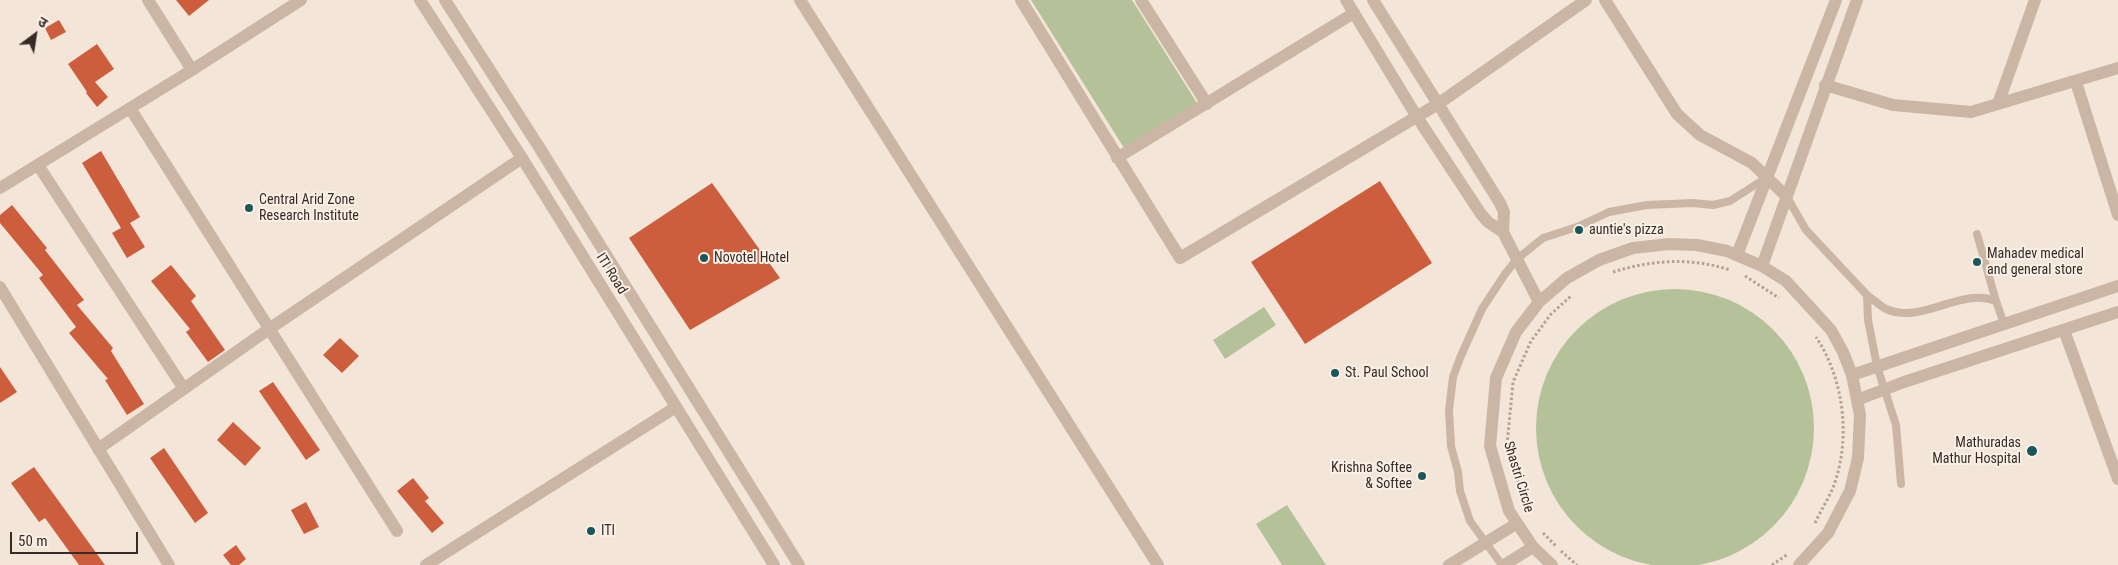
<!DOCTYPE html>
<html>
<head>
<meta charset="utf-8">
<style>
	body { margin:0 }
	#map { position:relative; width:2118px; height:565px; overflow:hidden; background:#f3e6d9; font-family:"Roboto Condensed","Noto Sans Devanagari",sans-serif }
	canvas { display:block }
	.north { position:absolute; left:10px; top:10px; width:50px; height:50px; -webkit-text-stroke:4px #faf0e6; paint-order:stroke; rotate:31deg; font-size:14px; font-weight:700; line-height:20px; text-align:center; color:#362b26 }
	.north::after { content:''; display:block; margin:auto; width:18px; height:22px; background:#362b26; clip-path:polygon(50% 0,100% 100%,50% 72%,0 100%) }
	.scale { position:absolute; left:10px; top:532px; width:128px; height:22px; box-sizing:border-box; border:2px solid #362b26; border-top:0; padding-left:6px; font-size:15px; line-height:18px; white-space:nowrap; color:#362b26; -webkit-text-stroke:4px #faf0e6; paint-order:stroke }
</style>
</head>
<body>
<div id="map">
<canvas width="2118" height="565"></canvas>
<div class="north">उ</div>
<div class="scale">50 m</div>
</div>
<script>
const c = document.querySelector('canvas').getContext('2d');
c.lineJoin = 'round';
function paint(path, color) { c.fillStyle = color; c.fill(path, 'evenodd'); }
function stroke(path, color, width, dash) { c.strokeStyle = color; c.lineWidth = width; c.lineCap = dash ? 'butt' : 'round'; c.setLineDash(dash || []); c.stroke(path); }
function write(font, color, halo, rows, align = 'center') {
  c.font = font + ' "Roboto Condensed",sans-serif'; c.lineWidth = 4; c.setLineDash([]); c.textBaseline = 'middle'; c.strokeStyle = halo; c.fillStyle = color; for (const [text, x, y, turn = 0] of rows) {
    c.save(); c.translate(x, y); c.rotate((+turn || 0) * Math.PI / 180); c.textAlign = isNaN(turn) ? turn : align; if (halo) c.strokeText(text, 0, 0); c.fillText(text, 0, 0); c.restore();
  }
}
paint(new Path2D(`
	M1031,0H1132L1197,103L1124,148Z
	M1536 428a139 139 0 1 1 278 0a139 139 0 1 1-278 0Z
	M1264,307L1276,325L1225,359L1213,340Z
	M1287,505L1326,565H1282L1256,524Z`), '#b5c299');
paint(new Path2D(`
	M176,0H209L189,16Z
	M59,20L66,32L51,40L45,28Z
	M97,44L114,69L95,82L108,97L97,107L86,93L87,92L68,64Z
	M101,151L140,217L130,223L145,247L127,258L112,233L121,228L82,163Z
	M1380,181L1432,263L1305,344L1251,262Z
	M712,183L780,278L690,330L629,238Z
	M12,205L47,248L45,250L84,300L77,305L113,348L111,351L144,404L127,415L105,380L108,379L69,333L76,327L39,278L43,275L0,223V215Z
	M171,265L196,296L191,301L225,350L208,362L186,332L190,329L151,281Z
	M340,338L359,356L342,373L323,355Z
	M0,367L17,392L0,403Z
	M273,382L320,450L306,460L259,391Z
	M233,422L261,448L245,466L217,440Z
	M164,448L208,513L195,523L150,458Z
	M34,467L105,565H79L45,518L39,522L11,483Z
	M413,478L429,498L425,501L444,523L432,533L397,491Z
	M306,502L319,527L304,534L291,510Z
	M236,545L246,559L239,565H231L223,555Z`), '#cc5e3e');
stroke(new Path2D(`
	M1613,272C1652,260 1690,257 1730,270
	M1745,276L1779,298
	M1526,507L1507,445L1513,382L1531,341L1551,314L1571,296
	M1815,523C1821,510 1829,498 1834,485C1851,438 1844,379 1816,337
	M1543,533L1556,546
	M1561,551L1577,565
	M1772,565L1788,554`), '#b7a08f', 3, [2.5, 2.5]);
stroke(new Path2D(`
	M1787,197L1806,230L1867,295L1868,320L1877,366L1896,425L1901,484
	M1977,234L1996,301
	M1867,295C1873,299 1880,306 1886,309C1923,325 1959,287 1996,301L2004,324
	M1502,565L1470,521L1460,491L1458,472L1451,446L1449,410L1453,377L1460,358L1482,309L1505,274L1517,259L1543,238L1577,227L1609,212L1647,205L1693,203L1713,205L1730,201L1766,178`), '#cbb6a5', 8);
stroke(new Path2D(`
	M800,0L1158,565
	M1021,0L1180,258L1438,104L1586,0
	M1141,0L1207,104
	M1605,0L1677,114L1700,135L1752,163L1787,197
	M192,70L301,0
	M2076,82L2118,215
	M1825,85L1893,105L1971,112L2118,68
	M1998,104L2035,0
	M130,108L397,531
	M1117,158L1354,13
	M38,165L184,389
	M0,188L192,70L148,0
	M0,287L169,565
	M2064,330L2118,479
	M98,449L269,329L522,158
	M426,565L676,407
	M1449,565L1516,524
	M1504,565L1533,547`), '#cbb6a5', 12);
stroke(new Path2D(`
	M420,0L522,158L774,565
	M445,0L539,147L799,565
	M1346,0L1417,117L1481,214L1488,222L1503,232L1539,302
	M1373,0L1500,203L1504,212L1503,232
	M1737,255L1836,0
	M1762,266L1857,0
	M1852,375L2118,286
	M1857,400L1904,382L2118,312
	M1552,565L1533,547L1509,511L1490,446L1496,378L1516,332L1539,302L1567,278L1599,260L1633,248L1669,244L1697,245L1727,251L1762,266L1786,281L1831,330L1843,352L1852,375L1860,415L1858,458L1850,491L1828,533L1799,565`), '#cbb6a5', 12);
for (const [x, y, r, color] of [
	[249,208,5,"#1a575a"],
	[1579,230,5,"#1a575a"],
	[704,258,5,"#1a575a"],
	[1977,262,5,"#1a575a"],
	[1335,373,5,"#1a575a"],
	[2032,451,6,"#1a575a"],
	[1422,476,5,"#1a575a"],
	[591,531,5,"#1a575a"]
]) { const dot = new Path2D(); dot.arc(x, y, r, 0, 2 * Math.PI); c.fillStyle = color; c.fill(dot); stroke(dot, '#faf0e6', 2); }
write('14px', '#362b26', '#faf0e6', [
	["Central Arid Zone",259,200],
	["Research Institute",259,216],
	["auntie's pizza",1589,230],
	["Mahadev medical",1987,254],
	["and general store",1987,270],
	["Novotel Hotel",714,258],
	["St. Paul School",1345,373],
	["Mathuradas",2021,443,"right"],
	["Mathur Hospital",2021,459,"right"],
	["Krishna Softee",1412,468,"right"],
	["& Softee",1412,484,"right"],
	["ITI",601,531]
], 'left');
write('14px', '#362b26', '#faf0e6', [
	["ITI Road",611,274,58],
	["Shastri Circle",1518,477,73]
]);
</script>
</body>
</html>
